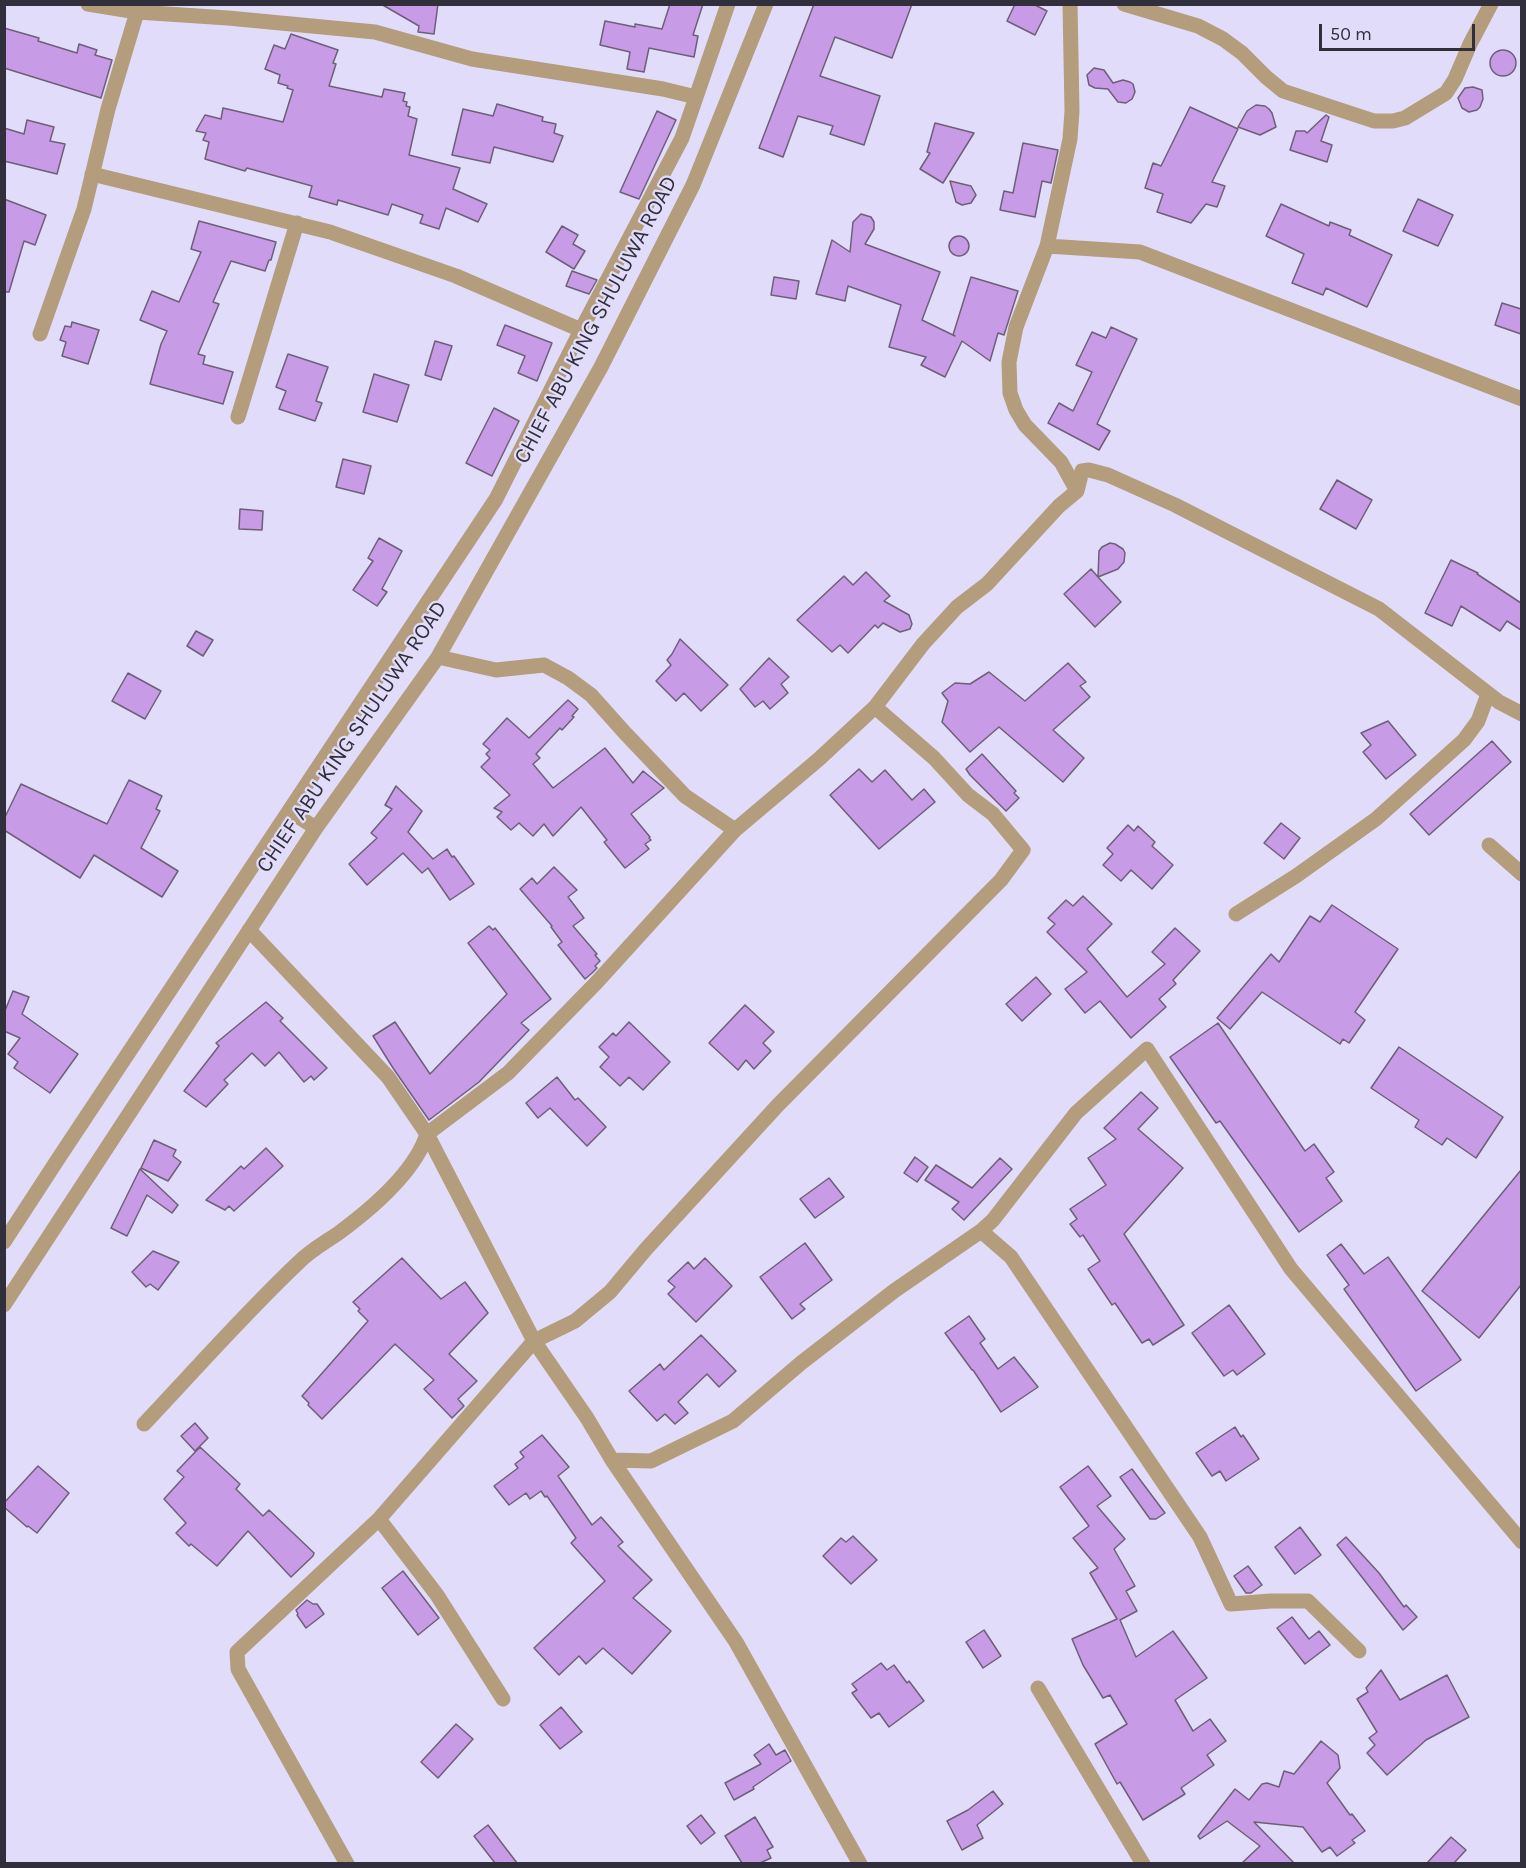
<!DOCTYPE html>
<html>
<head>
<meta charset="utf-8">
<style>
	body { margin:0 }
	#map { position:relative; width:1526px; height:1868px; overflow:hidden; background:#e2dcfb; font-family:Karla,sans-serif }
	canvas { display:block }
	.frame { position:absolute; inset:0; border:6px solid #312f3b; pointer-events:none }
	.scale { position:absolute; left:1319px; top:24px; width:156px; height:27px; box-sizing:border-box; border:3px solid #312f3b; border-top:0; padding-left:8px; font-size:18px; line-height:21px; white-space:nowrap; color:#312f3b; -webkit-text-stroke:4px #e2dcfb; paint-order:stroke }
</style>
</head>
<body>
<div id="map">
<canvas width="1526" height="1868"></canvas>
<div class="frame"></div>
<div class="scale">50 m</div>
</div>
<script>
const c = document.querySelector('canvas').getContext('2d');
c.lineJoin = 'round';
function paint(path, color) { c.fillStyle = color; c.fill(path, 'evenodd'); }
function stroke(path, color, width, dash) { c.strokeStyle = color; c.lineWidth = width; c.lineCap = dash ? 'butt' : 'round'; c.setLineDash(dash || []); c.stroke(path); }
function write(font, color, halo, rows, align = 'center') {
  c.font = font + ' Karla,sans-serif'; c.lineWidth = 4.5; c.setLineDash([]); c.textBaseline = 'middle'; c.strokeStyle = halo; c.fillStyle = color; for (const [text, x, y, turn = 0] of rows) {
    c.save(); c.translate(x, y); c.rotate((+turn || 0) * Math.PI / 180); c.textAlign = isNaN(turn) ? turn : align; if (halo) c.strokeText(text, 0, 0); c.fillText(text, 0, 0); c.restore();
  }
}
const building = new Path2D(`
	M381,4H438L434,34L418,32L419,26Z
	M670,4H703L693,35L698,36L694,57L649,48L644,72L627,69L630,52L600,45L605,21L635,27V24L662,29Z
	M814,4H912L892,58L835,37L820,76L880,96L864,145L830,134L833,126L798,116L783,157L759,148Z
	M1015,4H1033L1047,11L1035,35L1007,21Z
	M4,28L39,38L38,41L77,53L79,44L97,50L95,55L112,60L101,98L4,68Z
	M291,34L338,50L333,63L336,64L329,86L382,97L384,89L405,93L403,101L407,102L406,106L410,107L408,116L417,119L409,155L460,168L453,189L487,204L478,222L446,208L439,229L420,223L423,215L392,204L388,215L338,200L337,205L309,197L312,186L247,168L245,171L205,159L209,142L203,140L206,133L196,131L205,115L221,119L223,108L283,122L293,90L287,88L288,86L278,83L280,75L265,69L274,45L285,49Z
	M1490 63a13 13 0 1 1 26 0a13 13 0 1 1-26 0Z
	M1094,68L1104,70L1113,83L1123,80L1130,82L1133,84L1135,92L1132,99L1126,103L1118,102L1108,89L1095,88L1089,85L1087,75Z
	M1473,87L1482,90L1483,99L1480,107L1477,110L1469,112L1462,108L1458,98L1465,88Z
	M497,104L543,117L542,121L556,124L554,133L563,136L553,162L494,147L490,163L452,155L463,109L493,116Z
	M1256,105L1265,106L1269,109L1272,113L1276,127L1260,135L1238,127L1247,111Z
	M1190,107L1238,129L1212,182L1225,186L1217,207L1206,204L1191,223L1157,212L1163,194L1145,188L1153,163L1161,166Z
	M657,111L676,120L639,199L620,192Z
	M1326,115L1329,117L1321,141L1332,145L1327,162L1290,150L1296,131H1305L1307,133Z
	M27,120L54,127L50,141L65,144L57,174L4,161V128L24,134Z
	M935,123L974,133L943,183L920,169L930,153L927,152Z
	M1023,143L1058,150L1051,183L1042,181L1035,217L1000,210L1004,191L1013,193Z
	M950,181L971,186L976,195L971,203L962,205L956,202Z
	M4,199L46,215L35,245L24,241L9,292H4Z
	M1418,199L1453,215L1438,246L1403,231Z
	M1281,204L1329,226L1330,222L1351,230L1349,235L1392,255L1367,307L1326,288L1323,295L1292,283L1304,254L1266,236Z
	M861,214L871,217L874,222V229L865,244L940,272L922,320L955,336L953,335L971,277L1018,291L1004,335L998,333L990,361L962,341L945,377L921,365L926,357L889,347L901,305L848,286L845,301L816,294L832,240L850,252L853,222Z
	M199,221L276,242L271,260H269L265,271L231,261L213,302L219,304L198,354L205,356L203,364L233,372L223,404L150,384L161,344L167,331L140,320L152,291L179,302L201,252L191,249Z
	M562,226L578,235L573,244L585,251L574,269L546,252Z
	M949 246a10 10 0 1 1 20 0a10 10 0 1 1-20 0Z
	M572,271L597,280L589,294L566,286Z
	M774,277L799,281L796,299L771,295Z
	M1502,303L1521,309V334L1495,325Z
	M72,322L99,330L88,364L62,356L66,342L60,340L65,326L71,327Z
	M505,325L552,343L537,381L518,373L525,356L497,345Z
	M1111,327L1137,339L1097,424L1110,431L1099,450L1048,423L1059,403L1073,411L1092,372L1076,365L1092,332L1106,338Z
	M435,341L452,346L441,380L425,375Z
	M288,354L328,367L316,401L322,403L315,421L279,409L286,391L276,387Z
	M374,374L409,385L397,422L363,412Z
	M494,408L519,421L492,476L466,463Z
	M343,459L371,466L364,494L336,487Z
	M1337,480L1372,500L1356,529L1320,509Z
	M240,509L263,511L262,530L239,529Z
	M379,538L402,551L382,589L387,592L377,606L353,590L373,561L368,558Z
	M1110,543L1115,544L1123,549L1125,553L1124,562L1118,569L1098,577L1121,602L1095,627L1064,594L1091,569L1098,577L1099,551L1102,547Z
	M1451,560L1478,573L1477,574L1521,603V630L1507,621L1500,631L1461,606L1452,626L1425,613Z
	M866,572L890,596L884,601L909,615L912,624L910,629L900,632L883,623L878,628L875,625L848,653L840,645L832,652L797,620L844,576L853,585Z
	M196,631L213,640L203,656L187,646Z
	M680,639L728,685L701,711L684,693L676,701L656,681L671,665L667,660L672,654Z
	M769,658L789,677L781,684L788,693L770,709L763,701L755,707L740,689Z
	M1068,663L1086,682L1080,686L1090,697L1053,730L1084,758L1063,782L999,727L970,752L942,722L948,701L942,693L955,683L970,684L989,672L1025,701Z
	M128,673L161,691L145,719L112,701Z
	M568,700L578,709L572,716L574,717L562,730L560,728L536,754L540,758L533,764L553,788L605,748L633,783L643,771L664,788L631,814L650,837L649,838L651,840L645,844L649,849L625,868L604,842L607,840L581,807L553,836L544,824L533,836L519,823L511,830L497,817L502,812L494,808L510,795L481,767L490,758L486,754L490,750L483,744L507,718L529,738Z
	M1388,721L1416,755L1386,779L1363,752L1371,745L1361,733Z
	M1492,741L1511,762L1429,835L1410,814Z
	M982,754L1016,791L1014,793L1019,798L1006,811L970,775L966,769Z
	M859,769L872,782L885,770L912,800L924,789L935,802L879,849L830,795Z
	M129,780L162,796L156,809L160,811L141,848L178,871L162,897L94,855L80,878L4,830V819L21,784L107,824Z
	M396,786L422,811L408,832L433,859L447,849L452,857L454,856L474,884L450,900L428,868L422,873L403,853L367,885L349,864L377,838L371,833L392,809L385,805Z
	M1281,823L1300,838L1284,859L1264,843Z
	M1128,825L1134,831L1138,826L1155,842L1152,846L1173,865L1152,889L1131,870L1121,881L1103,865L1113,854L1107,848Z
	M554,867L577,890L568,897L584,918L573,926L597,954L595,955L600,961L595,966L597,968L592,973L585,979L558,945L562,942L551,927L552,926L520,889L532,878L537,884Z
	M1083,896L1112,924L1087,949L1127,997L1165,964L1152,952L1175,928L1200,951L1173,980L1176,984L1159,999L1166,1007L1131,1038L1100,1001L1085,1013L1065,989L1087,972L1047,932L1055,924L1048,918L1066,900L1073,906Z
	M1332,905L1398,949L1355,1012L1365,1020L1349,1043L1343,1039L1340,1044L1262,992L1230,1029L1217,1018L1271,954L1279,962L1310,916L1320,922Z
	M489,926L493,930L495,928L551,999L521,1023L529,1030L479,1082L429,1120L393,1068L373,1036L395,1022L430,1074L507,994L468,943Z
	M1036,977L1051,994L1022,1021L1006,1004Z
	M13,991L29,997L22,1014L78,1054L50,1093L14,1068L18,1062L8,1054L20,1038L4,1031V1013Z
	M266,1002L283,1018L280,1021L327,1068L314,1080L311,1076L304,1082L279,1052L265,1066L252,1053L224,1080L228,1084L206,1107L184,1091L219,1046L216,1043Z
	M745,1005L774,1032L763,1043L771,1051L754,1069L746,1060L738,1070L709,1043Z
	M629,1022L670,1062L643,1090L629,1077L620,1086L600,1067L609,1057L599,1047L613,1033L616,1036Z
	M1218,1023L1305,1151L1314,1144L1334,1172L1326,1178L1342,1201L1299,1232L1220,1121L1216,1123L1170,1057Z
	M1399,1047L1503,1117L1476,1158L1447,1138L1442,1145L1415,1127L1419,1120L1371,1088Z
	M557,1077L575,1100L578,1098L606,1127L587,1146L550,1108L538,1118L526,1103Z
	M1141,1092L1158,1108L1138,1129L1183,1168L1124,1234L1184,1325L1153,1345L1149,1339L1142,1343L1115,1303L1112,1305L1088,1269L1100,1261L1083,1235L1080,1237L1070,1224L1077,1219L1070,1209L1106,1185L1088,1158L1116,1139L1104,1128Z
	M154,1140L176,1150L173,1156L181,1162L168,1181L141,1168Z
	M266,1148L283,1166L234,1211L229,1206L225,1210L206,1200L241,1166L244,1169Z
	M915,1157L928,1167L917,1182L904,1173Z
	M1000,1158L1012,1169L964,1220L952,1209L959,1202L925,1180L936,1165L972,1188Z
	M140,1169L178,1205L172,1213L147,1195L127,1236L111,1228Z
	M1521,1170V1285L1479,1338L1422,1291Z
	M829,1178L844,1197L815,1218L800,1199Z
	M805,1243L832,1280L800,1304L805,1309L792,1319L760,1277Z
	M1341,1244L1364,1274L1388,1257L1461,1360L1416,1391L1344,1289L1349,1285L1327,1255Z
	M153,1251L179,1262L158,1290L150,1284L146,1287L132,1272Z
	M402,1258L441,1299L465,1282L488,1313L449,1354L477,1381L458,1399L464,1406L452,1418L424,1389L434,1380L395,1344L322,1419L308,1405L309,1403L302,1396L368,1321L358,1311L360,1309L353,1302Z
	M705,1258L732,1286L696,1322L668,1294L675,1287L668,1281L688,1262L694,1269Z
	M1229,1305L1265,1354L1237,1375L1233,1370L1224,1376L1192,1333Z
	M969,1316L985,1339L980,1343L998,1369L1014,1357L1038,1387L1001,1412L973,1370H972L945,1333Z
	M701,1335L736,1371L719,1387L707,1374L678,1402L688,1413L675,1424L665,1414L657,1421L629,1391L660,1364L664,1370Z
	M195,1423L208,1438L195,1451L181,1436Z
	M1235,1427L1241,1437L1243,1435L1259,1459L1226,1481L1220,1471L1212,1476L1196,1453Z
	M542,1435L569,1467L558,1476L592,1525L601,1517L623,1542L618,1546L652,1580L633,1598L671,1631L632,1674L603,1648L586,1664L579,1656L559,1675L534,1648L605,1581L571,1543L576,1538L547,1496L545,1497L541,1491L530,1499L526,1493L509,1505L494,1486L518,1468L515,1464L524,1457L520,1452Z
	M200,1447L240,1484L236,1489L263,1516L269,1510L314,1553L313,1556L291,1577L248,1531L217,1566L191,1544L189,1546L176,1533L186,1523L164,1499L184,1477L177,1471Z
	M38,1466L69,1493L37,1533L28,1526L27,1527L4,1507V1503Z
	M1088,1466L1111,1496L1097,1506L1125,1539L1114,1549L1135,1586L1126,1591L1137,1611L1120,1620L1136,1657L1173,1631L1207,1678L1175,1700L1193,1731L1210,1719L1226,1741L1207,1755L1214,1765L1181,1788L1185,1794L1143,1820L1120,1782L1117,1784L1095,1744L1127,1724L1110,1695L1103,1698L1083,1665L1072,1639L1117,1619L1090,1573L1098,1568L1073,1538L1089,1526L1060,1487Z
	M1132,1469L1165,1513L1156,1519H1150L1120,1477Z
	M1300,1527L1321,1555L1295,1574L1275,1547Z
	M853,1536L877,1560L851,1584L823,1556L841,1538L846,1542Z
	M1346,1537L1379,1573L1404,1607L1406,1605L1417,1617L1403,1630L1337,1545Z
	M1248,1566L1262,1585L1251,1593H1246L1234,1576Z
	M403,1571L439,1618L418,1635L382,1588Z
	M307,1600L313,1604H317L324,1614L306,1628L297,1615L298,1614L296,1610Z
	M1292,1617L1309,1639L1319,1631L1330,1645L1305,1664L1277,1628Z
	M984,1630L1001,1656L983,1668L966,1642Z
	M881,1663L887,1670L894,1665L907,1683L909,1681L924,1701L889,1727L879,1713L871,1718L852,1693L857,1690L852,1684Z
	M1381,1670L1400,1700L1447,1675L1469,1717L1426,1740L1387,1775L1367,1753L1375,1745L1369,1738L1377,1732L1357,1699L1368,1692L1366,1688Z
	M561,1707L582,1732L560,1749L540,1725Z
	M456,1724L473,1739L438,1778L421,1762Z
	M1321,1741L1338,1755L1340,1768L1327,1783L1350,1815L1352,1814L1365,1831L1352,1840L1355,1843L1337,1856L1330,1847L1322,1852L1303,1827L1254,1822L1294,1863H1242L1260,1846L1227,1821L1200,1839L1198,1836L1235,1789L1249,1800L1262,1784L1267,1783L1279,1787L1284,1771L1294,1774Z
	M769,1744L776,1755L785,1750L791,1761L753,1787L754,1789L734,1800L725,1783L761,1764L754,1755Z
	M993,1791L1003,1804L977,1825L983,1838L962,1850L947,1821L968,1810Z
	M701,1815L715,1833L701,1844L687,1826Z
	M755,1817L773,1847L767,1850L771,1858L760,1863H742L725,1836Z
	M488,1825L517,1863H495L474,1836Z
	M1451,1837L1466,1850L1454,1863H1427Z`);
paint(building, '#c89be7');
stroke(building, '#6e5f78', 1.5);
stroke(new Path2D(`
	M1070,4L1072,111L1070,139L1047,246L1016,327L1009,362L1010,393L1016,410L1025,425L1061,462L1077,491
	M1124,4L1198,26L1223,39L1242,53L1266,77L1283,91L1374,121H1393L1405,118L1446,93L1455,79L1470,44L1491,4
	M137,12L228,18L375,32L472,59L663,89L696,97
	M92,174L330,232L456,276L581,330
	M1047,246L1140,252L1522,399
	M40,334L84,209L108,109L137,12L88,4
	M238,417L297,223
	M438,657L496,670L544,665L568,678L591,695L625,733L685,796L735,830
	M289,811L316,828
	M1489,845L1522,874
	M1236,914L1296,876L1376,819L1464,740L1478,721L1488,694
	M249,930L388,1077L427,1134L534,1341L587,1418L612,1460L736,1642L860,1864
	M981,1231L1011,1257L1200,1537L1231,1604L1271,1601H1308L1359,1651
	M4,1242L60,1156L496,499L581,330L682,138L728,4
	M4,1305L316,828L438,657L601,367L693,185L766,4
	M144,1424C195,1370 245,1313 299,1262C311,1250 326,1242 340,1232C371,1209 415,1172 427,1134L508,1073L596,983L735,830L819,759L875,707L923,644L957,607L987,584L1059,506L1077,491L1082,471L1089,470L1108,475L1175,505L1379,609L1499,702L1522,714
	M612,1460L651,1461L733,1421L801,1363L894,1291L981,1231L993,1220L1076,1113L1147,1049L1291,1269L1522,1542
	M1038,1688L1143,1864
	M503,1699L437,1595L379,1519L534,1341L575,1321L610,1292L646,1249L778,1105L1001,880L1023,850L993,814L968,795L934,758L875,707
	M347,1864L238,1669L237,1652L379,1519`), '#b39d7c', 15);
write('22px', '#312f3b', '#e2dcfb', [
	["CHIEF ABU KING SHULUWA ROAD",596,320,-62],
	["CHIEF ABU KING SHULUWA ROAD",352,737,-56]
]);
</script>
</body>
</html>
